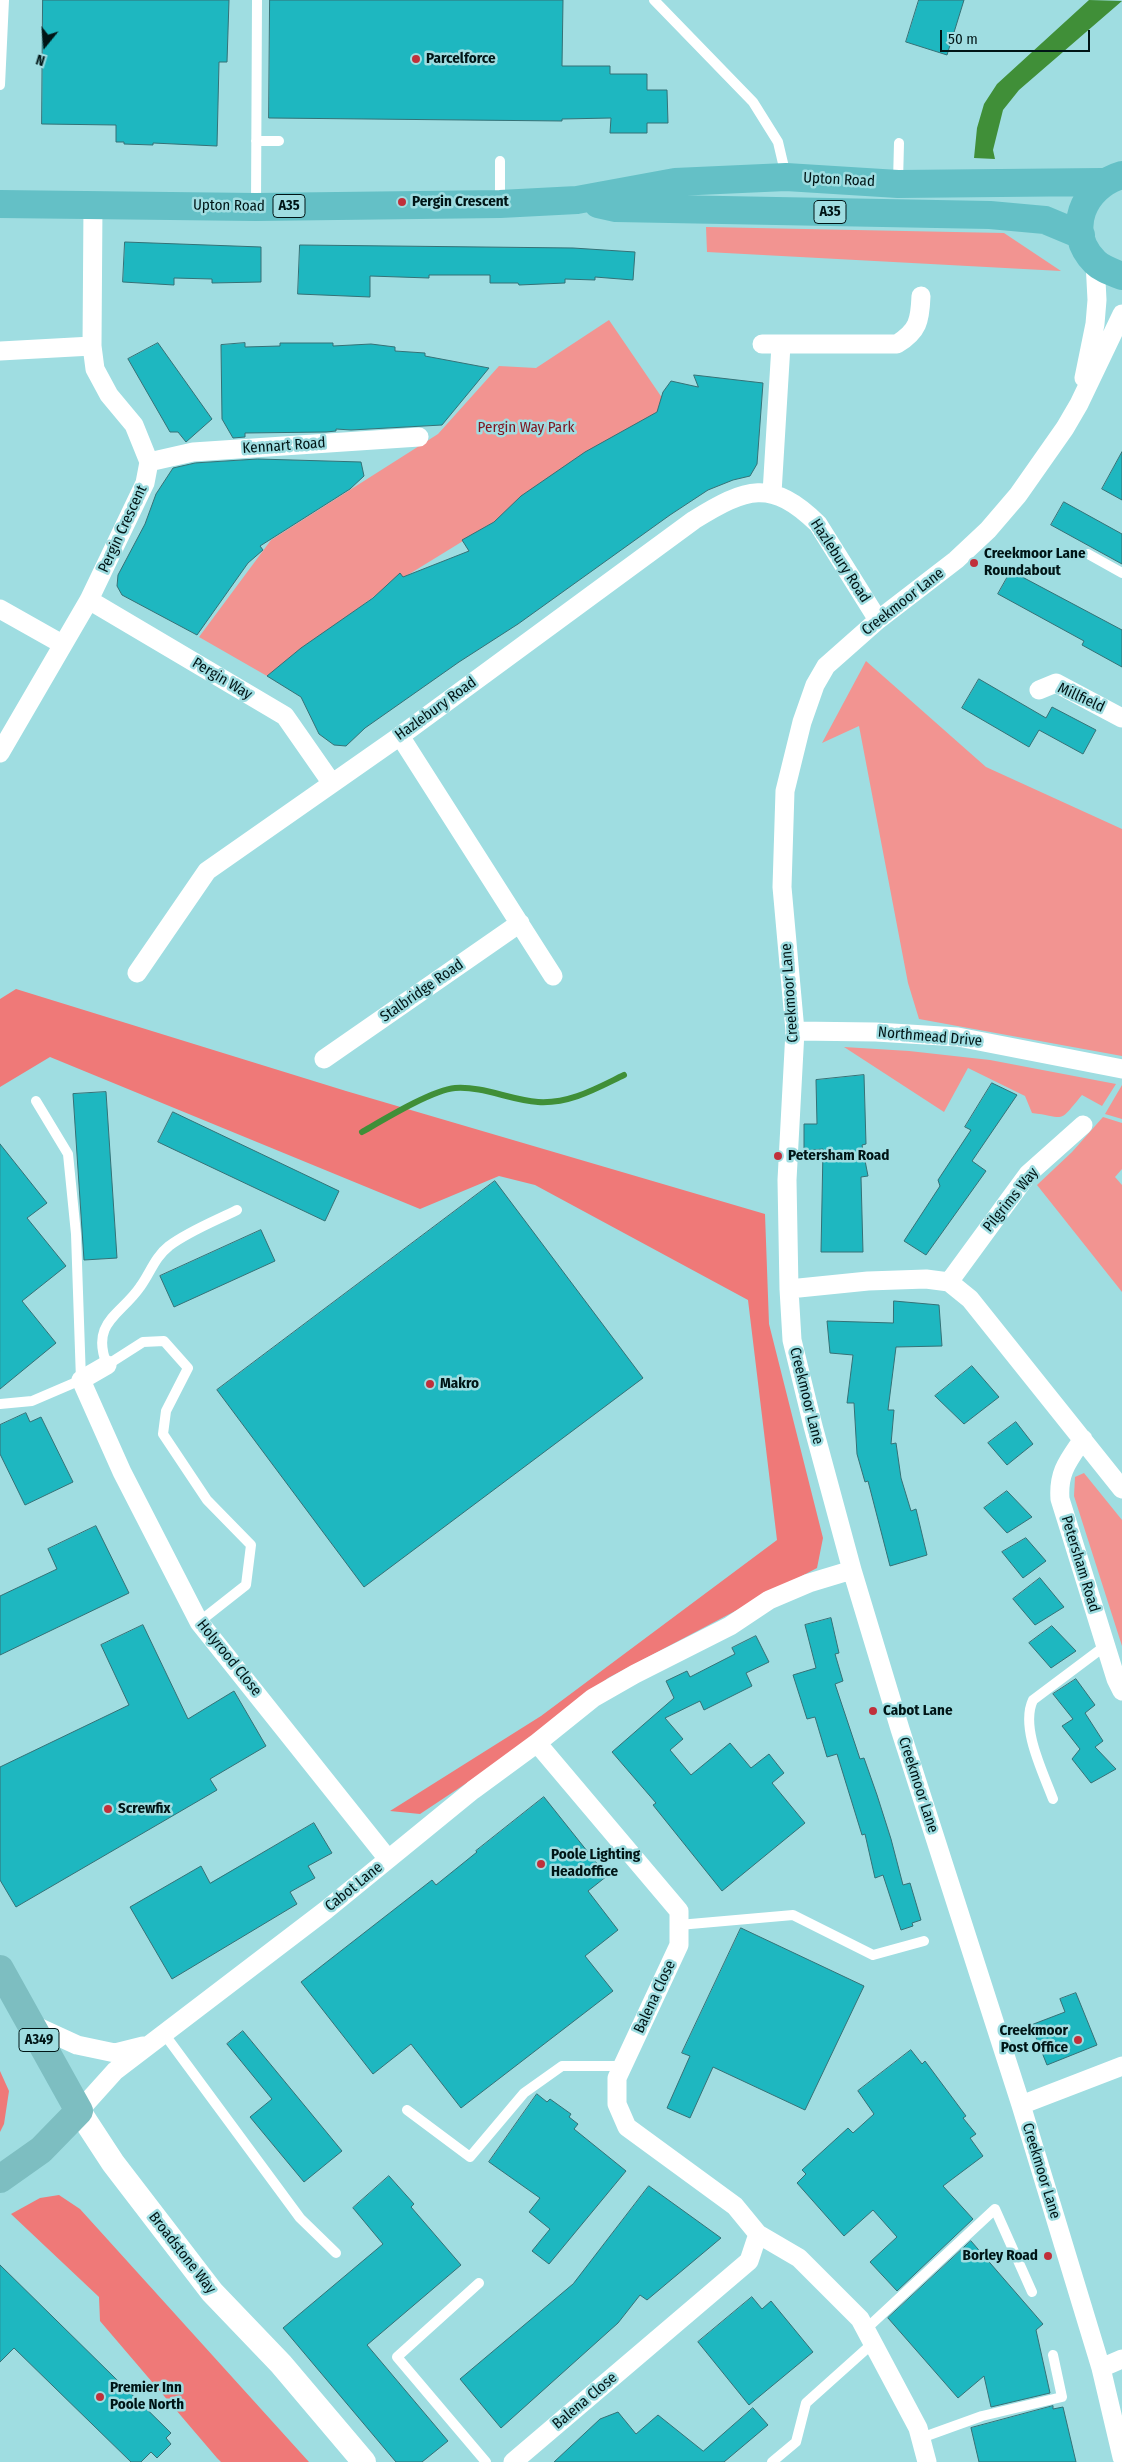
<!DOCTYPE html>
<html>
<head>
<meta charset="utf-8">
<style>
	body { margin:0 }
	#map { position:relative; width:1122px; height:2462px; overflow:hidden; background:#9fdde1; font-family:"Fira Sans Condensed",sans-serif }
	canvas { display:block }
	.north { position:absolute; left:20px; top:20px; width:50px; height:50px; -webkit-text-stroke:4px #9fdde1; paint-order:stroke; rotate:197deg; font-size:14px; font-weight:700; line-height:20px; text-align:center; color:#001516 }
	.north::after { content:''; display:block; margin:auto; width:18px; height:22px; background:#001516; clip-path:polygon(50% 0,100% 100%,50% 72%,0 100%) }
	.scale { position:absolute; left:940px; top:30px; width:150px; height:22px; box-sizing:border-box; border:2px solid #001516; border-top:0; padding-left:6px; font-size:15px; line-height:18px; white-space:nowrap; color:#001516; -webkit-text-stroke:4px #9fdde1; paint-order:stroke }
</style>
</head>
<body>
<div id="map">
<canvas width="1122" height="2462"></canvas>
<div class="north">N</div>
<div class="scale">50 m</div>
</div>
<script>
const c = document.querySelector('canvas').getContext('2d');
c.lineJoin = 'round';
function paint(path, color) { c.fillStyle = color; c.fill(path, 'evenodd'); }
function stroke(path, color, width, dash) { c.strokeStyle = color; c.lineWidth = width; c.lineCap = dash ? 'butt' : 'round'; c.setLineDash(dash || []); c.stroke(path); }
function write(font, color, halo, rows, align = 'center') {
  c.font = font + ' "Fira Sans Condensed",sans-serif'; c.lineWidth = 5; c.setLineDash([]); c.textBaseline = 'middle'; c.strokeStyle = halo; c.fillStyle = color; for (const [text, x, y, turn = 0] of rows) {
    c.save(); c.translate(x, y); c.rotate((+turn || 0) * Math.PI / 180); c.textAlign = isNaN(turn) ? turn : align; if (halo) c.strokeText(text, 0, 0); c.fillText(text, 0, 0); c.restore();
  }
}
paint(new Path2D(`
	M706,227L1004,233L1061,271L707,252Z
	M609,320L669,408L657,412L494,522L380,592L267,676L199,637L271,540L438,434L499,366L536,368Z
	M866,661L986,767L1122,829V1056L919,1019L908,983L859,726L822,743Z
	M844,1047L909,1051L990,1060L1116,1084L1102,1106L1082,1095C1057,1125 1067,1117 1032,1113L1025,1096L968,1068L944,1112Z
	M1122,1085V1119L1105,1114Z
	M1103,1117L1122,1123V1169L1115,1177L1122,1185V1292L1037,1185L1072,1152Z
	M1084,1473L1122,1520V1646L1074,1496L1075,1477Z`), '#f29491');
paint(new Path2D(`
	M16,989L346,1091L765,1214L769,1324L823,1538L817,1568L608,1678L533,1739L420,1814L390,1811L541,1716L777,1540L748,1300L535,1185L499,1176L420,1209L50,1057L0,1087V999Z
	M0,2071L9,2091L4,2124L0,2132Z
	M59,2195L80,2209L309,2462H221L217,2458L100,2321L99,2297L11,2214L40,2198Z`), '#ef7978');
paint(new Path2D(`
	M1089,0L1122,1L1019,90L1003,110L993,150L995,159L974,158L977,128L984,104L997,84Z`), '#408f38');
stroke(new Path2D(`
	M362,1132C383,1120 432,1090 455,1088C483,1086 510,1100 538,1102C570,1104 597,1088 624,1075`), '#408f38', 6);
const building = new Path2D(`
	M43,0H229L227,62H219L217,146L153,143V145L124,144V142H116V125L42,124Z
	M270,0H563L562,66H610V74H647V90H667L668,123H647V133H610L611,118L562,119V121L269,118Z
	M919,0H964L947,55L906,42Z
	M125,242L261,247V282L212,283V279L174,278V285L123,282Z
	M300,245L573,248L635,252L633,280L595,277V280L565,279V283L519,285L518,283H490V275H429V278L370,276V297L298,294Z
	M158,343L212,419L186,442L178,432H170L128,359Z
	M245,343V347L280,346V343H333V346L371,344L395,347V351L425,353V356L489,368L442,425L351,430L336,429V431L326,432L245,433V437L233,438L222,419L221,345Z
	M694,375L763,383L757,464L750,476L733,480L708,490L670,515L518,624L459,662L365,728L346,746L334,745L319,734L301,697L267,676L301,648L373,598L400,573L403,577L469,551L462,540L494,522L521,496L585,452L657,412L663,392L671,381L698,387Z
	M1122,452V500L1102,489Z
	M258,459L361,462L364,476L350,489L260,546L263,550L248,563L197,635L122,595L117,586L118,575L145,524L156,494L173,468L195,463Z
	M1064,502L1122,534V564L1051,525Z
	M1011,571L1122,630V667L1082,645L1084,641L998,594Z
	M979,679L1046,718L1052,707L1096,730L1083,754L1039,730L1029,747L962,708Z
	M864,1075L866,1144L862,1145L868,1176L861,1177L863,1252H821L823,1149L804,1151V1124H817L816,1080Z
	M992,1083L1017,1095L972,1161L986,1171L926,1255L904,1241L940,1186L938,1180L971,1130L965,1127Z
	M106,1092L117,1258L84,1260L73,1094Z
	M173,1112L339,1191L325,1221L158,1142Z
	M0,1144L47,1203L27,1218L66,1266L22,1301L56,1343L0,1389Z
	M495,1181L643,1378L364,1587L217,1390Z
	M261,1230L275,1261L174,1307L160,1276Z
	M894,1301L939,1305L942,1346L896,1347L888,1410H894L891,1444L896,1443L901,1478L911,1511L916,1509L927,1555L890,1566L868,1481L865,1482L857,1454L854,1403H847L853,1355L830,1353L827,1321L893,1323Z
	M972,1366L999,1397L964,1424L935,1396Z
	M26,1413L30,1422L41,1417L73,1482L25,1505L0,1454V1425Z
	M1016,1422L1033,1444L1007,1465L988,1443Z
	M1007,1491L1032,1517L1007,1533L984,1508Z
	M96,1526L129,1593L0,1655V1596L57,1569L48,1549Z
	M1026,1538L1046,1561L1023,1578L1002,1552Z
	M1040,1578L1064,1607L1035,1625L1013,1599Z
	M831,1618L839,1653L835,1654L843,1681L835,1684L860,1759L864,1758L877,1795L891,1839L903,1885L910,1883L921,1920L912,1923L913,1926L901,1930L883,1875L875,1878L865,1834L862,1835L837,1754L827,1757L815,1717L807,1719L793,1675L816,1668L805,1625Z
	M143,1625L188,1719L234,1691L266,1746L210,1779L217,1790L16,1907L0,1880V1767L129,1705L101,1645Z
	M1052,1626L1076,1651L1051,1668L1029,1643Z
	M756,1636L769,1662L746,1673L752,1686L704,1710L700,1701L665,1718L683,1739L670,1750L691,1775L730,1743L751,1768L769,1754L784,1773L772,1783L805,1823L722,1891L653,1805L656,1803L612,1752L674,1698L666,1681L687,1671L690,1677L735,1654L732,1648Z
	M1076,1679L1095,1705L1085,1713L1103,1741L1095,1747L1116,1769L1091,1783L1072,1759L1080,1749L1062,1726L1073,1719L1053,1694Z
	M544,1797L607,1876L588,1891L618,1930L585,1956L613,1991L461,2108L411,2044L373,2074L301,1982L432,1880L436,1885L477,1852L476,1851Z
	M314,1823L332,1853L308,1866L315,1878L290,1892L297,1904L172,1979L130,1907L201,1866L210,1883Z
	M741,1928L864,1986L805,2110L713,2067L690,2118L667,2108L690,2056L682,2053Z
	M1076,1993L1097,2045L1047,2065L1031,2025L1065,2012L1060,1999Z
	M243,2031L342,2151L304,2182L250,2117L272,2099L227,2044Z
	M911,2050L922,2064L925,2061L966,2116L963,2118L976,2134L970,2138L983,2156L943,2186L973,2219L897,2291L870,2262L897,2237L873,2210L844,2236L797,2183L806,2174L802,2170L848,2128L853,2133L874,2114L858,2091Z
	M537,2094L547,2102L550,2099L571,2114L569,2117L578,2124L574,2129L626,2171L549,2264L532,2251L550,2229L529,2212L540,2198L489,2162Z
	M389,2176L414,2204L411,2207L461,2265L367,2345L448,2441L422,2462H396L283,2328L383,2244L353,2208Z
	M649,2186L721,2238L647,2300L640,2295L618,2323L501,2428L460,2379L573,2284Z
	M971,2241L1043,2324L1036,2330L1050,2393L991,2407L984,2376L958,2398L888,2318Z
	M0,2265L171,2433L166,2438L171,2444L157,2458L151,2452L141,2462H131L14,2348L0,2362Z
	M752,2297L762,2309L771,2301L813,2352L749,2405L698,2342Z
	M1053,2406V2409L1063,2407L1076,2462H979L971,2428Z
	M753,2408L768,2425L724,2462H554L600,2419L618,2412L636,2434L658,2415L703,2451Z`);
paint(building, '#1eb7c0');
stroke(building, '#357176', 1);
stroke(new Path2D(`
	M654,0L753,102L778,142L786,176
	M0,85L4,0
	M256,141H279
	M898,182L899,143
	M500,202V161
	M256,206L257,0
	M1088,554L1122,573
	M0,1404L32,1401L81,1380L76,1234L68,1154L36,1101
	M199,1622L246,1585L251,1545L207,1500L163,1434L166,1411L188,1368L164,1341L143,1342L107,1365C90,1322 121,1315 140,1287C151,1272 154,1258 169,1246C189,1231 215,1221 237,1210
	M1053,1799C1043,1772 1020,1727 1033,1700L1105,1646
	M679,1925L793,1915L873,1955L924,1941
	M165,2035L300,2218L336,2253
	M407,2110L470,2157L524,2093L562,2066H622
	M479,2283L397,2357L486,2462
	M866,2329L995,2209L1032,2292
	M921,2438L982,2416L1062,2397L1053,2355
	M772,2462L796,2442L806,2403L873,2343`), '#fff', 10);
stroke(new Path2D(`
	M1122,314L1079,404L1065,428L1018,495L988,530L956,560L878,620L826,666L815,685L802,722L785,791L782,887L795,1031L787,1180L789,1289L792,1340L813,1426L852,1570L900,1729L1021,2105L1101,2368L1122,2457
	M762,344H897C918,331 920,321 921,296
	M0,351L92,346
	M1084,378L1095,324L1097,300L1095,261
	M149,462L193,452L419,437
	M772,493L781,345
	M89,600L285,716L331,782
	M0,609L62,644
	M1039,690L1056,683L1122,718
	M400,736L553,976
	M0,753L89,600L145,483L149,462L134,425L109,395L95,369L92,346L93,204
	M137,973L207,871L400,736L694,520C746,488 771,478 818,524L878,620
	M795,1031L876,1032L958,1037L1122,1069
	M324,1059L520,923
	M949,1282L1028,1174L1083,1125
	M789,1289L868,1281L926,1279L949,1282L970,1299L1122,1489
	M107,1365L81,1380L122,1472L199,1622L388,1859
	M1083,1439C1068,1461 1058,1472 1060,1499L1116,1679L1122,1691
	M537,1743L679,1911V1945L617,2078V2104L627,2127L735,2206L758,2234L799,2258L860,2319L918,2428L927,2462
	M29,2023L77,2045L115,2053L143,2046
	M1021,2105L1122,2066
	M79,2111L115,2071L326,1910L473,1790L537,1743L593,1698L635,1674L730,1626L769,1600L809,1583L852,1570
	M1101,2368L1122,2359
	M513,2462L749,2261L758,2234`), '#fff', 19);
stroke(new Path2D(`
	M79,2111L113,2163L212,2292L281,2364L364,2462`), '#fff', 24);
stroke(new Path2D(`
	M0,1969L79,2111L41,2150L0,2179`), '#7dbec1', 28);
stroke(new Path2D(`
	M1122,175C1083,186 1064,231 1095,262C1102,269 1112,272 1122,276
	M0,204L256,207L500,204L577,200L675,182L786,177L898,184L1102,182
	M598,204L616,208L990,215L1045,220L1081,235`), '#64c0c6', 28);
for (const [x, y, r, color] of [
	[416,59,5,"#c0303b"],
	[402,202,5,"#c0303b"],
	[974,563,5,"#c0303b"],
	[778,1156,5,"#c0303b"],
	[430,1384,5,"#c0303b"],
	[873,1711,5,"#c0303b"],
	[108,1809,5,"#c0303b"],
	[541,1864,5,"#c0303b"],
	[1078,2040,5,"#c0303b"],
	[1048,2256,5,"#c0303b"],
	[100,2397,5,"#c0303b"]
]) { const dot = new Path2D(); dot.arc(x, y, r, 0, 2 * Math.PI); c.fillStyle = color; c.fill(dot); stroke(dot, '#9fdde1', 2); }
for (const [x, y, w] of [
	[289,206,32],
	[830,212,32],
	[39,2040,40]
]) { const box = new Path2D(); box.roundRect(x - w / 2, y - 11.5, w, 23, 4); c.fillStyle = '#9fdde1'; c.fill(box); stroke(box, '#001516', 1); }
write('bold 14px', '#001516', null, [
	["A35",289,206],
	["A35",830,212],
	["A349",39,2040]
]);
write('bold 15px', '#001516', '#9fdde1', [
	["Parcelforce",426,59],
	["Pergin Crescent",412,202],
	["Creekmoor Lane",984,554],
	["Roundabout",984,571],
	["Petersham Road",788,1156],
	["Makro",440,1384],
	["Cabot Lane",883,1711],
	["Screwfix",118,1809],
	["Poole Lighting",551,1855],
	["Headoffice",551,1872],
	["Creekmoor",1068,2031,"right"],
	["Post Office",1068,2048,"right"],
	["Borley Road",1038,2256,"right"],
	["Premier Inn",110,2388],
	["Poole North",110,2405]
], 'left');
write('15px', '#001516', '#9fdde1', [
	["Upton Road",839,180,3],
	["Upton Road",229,206,1],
	["Kennart Road",284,446,-4],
	["Pergin Crescent",123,529,-65],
	["Hazlebury Road",840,561,57],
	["Creekmoor Lane",903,602,-38],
	["Pergin Way",222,679,31],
	["Millfield",1081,698,25],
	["Hazlebury Road",436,709,-36],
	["Stalbridge Road",422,991,-35],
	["Creekmoor Lane",790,993,-94],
	["Northmead Drive",930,1037,5],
	["Pilgrims Way",1011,1200,-51],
	["Creekmoor Lane",806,1396,76],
	["Petersham Road",1080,1564,73],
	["Holyrood Close",229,1658,51],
	["Creekmoor Lane",918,1785,72],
	["Cabot Lane",354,1887,-39],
	["Balena Close",655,1997,-65],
	["Creekmoor Lane",1041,2171,73],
	["Broadstone Way",182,2253,52],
	["Balena Close",585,2401,-40]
]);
write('15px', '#7f141f', '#9fdde1', [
	["Pergin Way Park",526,428]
]);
</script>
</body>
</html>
